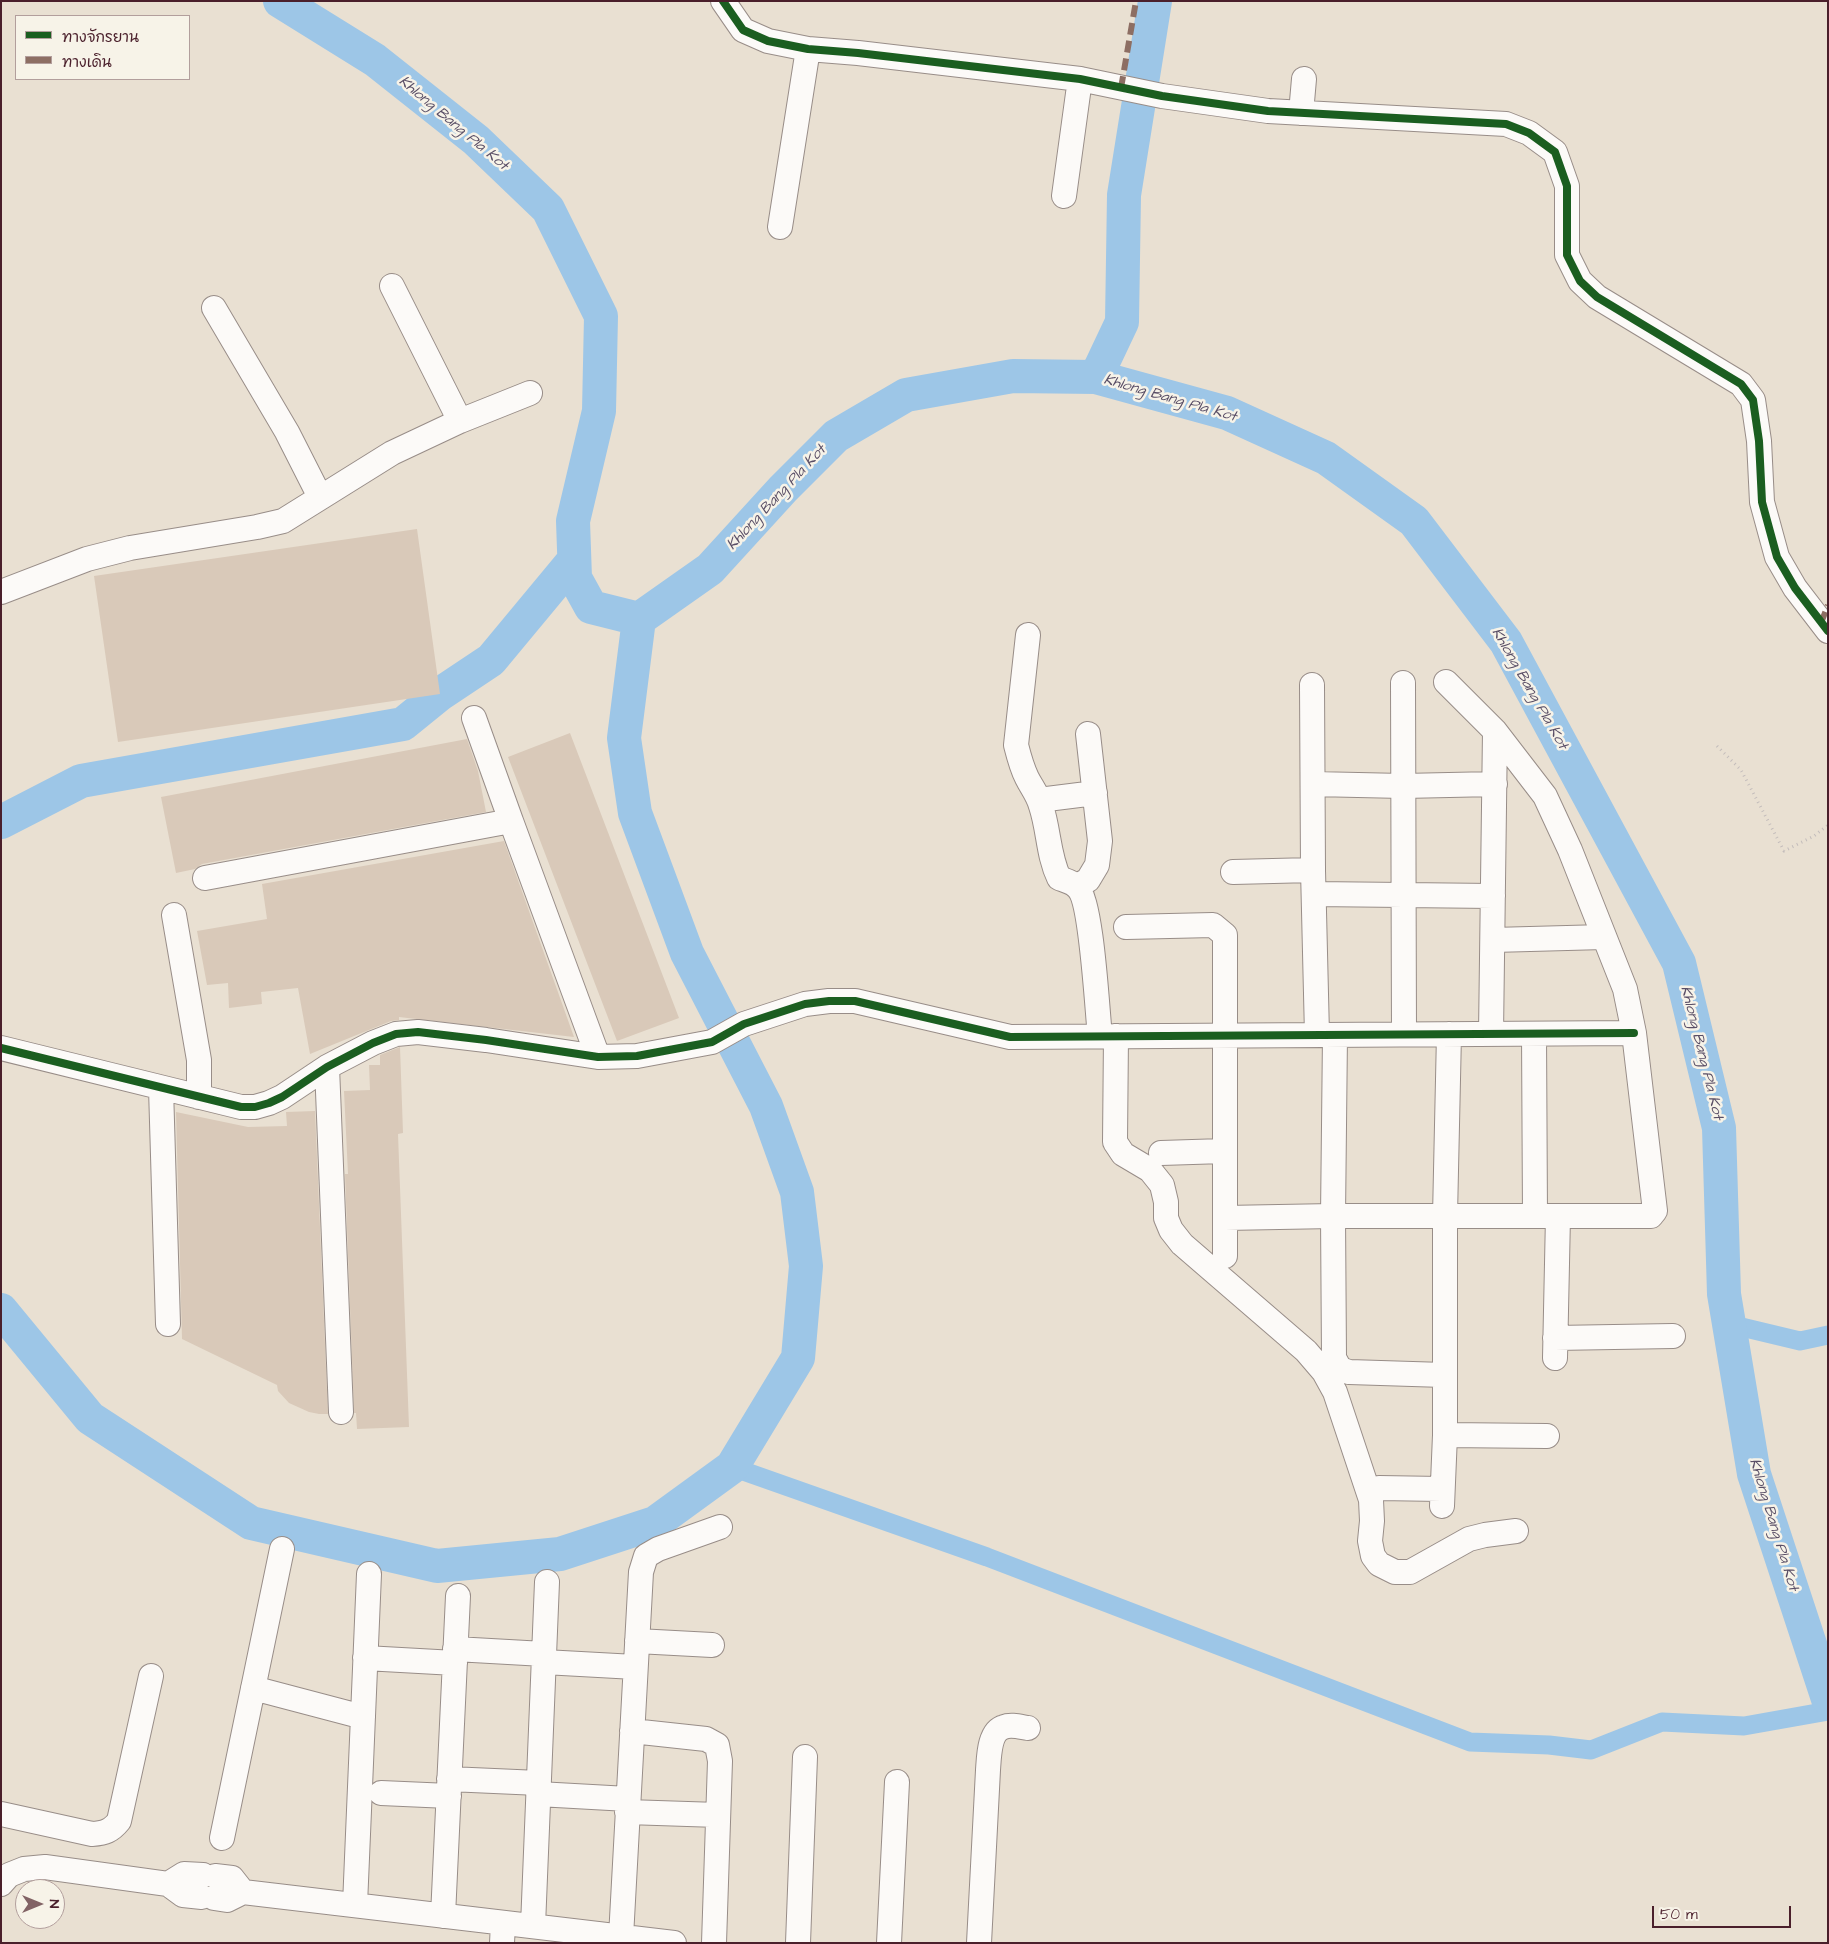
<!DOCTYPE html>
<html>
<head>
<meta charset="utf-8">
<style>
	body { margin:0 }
	#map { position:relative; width:1829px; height:1944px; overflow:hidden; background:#e9e0d2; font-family:"Architects Daughter","Playpen Sans Thai",sans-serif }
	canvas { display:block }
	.frame { position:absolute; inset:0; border:2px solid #4a1f2b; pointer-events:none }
	.legend { position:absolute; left:15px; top:15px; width:175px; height:65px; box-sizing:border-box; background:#f7f3e8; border:1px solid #b29e9c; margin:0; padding:6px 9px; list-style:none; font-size:15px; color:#4a1f2b }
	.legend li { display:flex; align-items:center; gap:10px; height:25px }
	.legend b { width:25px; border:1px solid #b29e9c }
	.north { position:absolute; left:15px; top:1879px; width:50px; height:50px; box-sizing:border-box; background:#f7f3e8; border:1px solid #b29e9c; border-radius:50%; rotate:90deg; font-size:14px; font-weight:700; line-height:20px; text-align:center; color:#4a1f2b }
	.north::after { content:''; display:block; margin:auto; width:18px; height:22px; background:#826365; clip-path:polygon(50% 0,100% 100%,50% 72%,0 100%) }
	.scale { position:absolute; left:1652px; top:1906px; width:139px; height:22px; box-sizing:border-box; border:2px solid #4a1f2b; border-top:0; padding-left:6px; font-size:15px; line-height:18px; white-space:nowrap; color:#4a1f2b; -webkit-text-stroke:4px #f7f3e8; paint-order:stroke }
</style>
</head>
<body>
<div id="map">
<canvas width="1829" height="1944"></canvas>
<div class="frame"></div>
<ul class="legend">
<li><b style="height:6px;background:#1b5e20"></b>ทางจักรยาน</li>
<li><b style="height:6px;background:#8d6e63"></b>ทางเดิน</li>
</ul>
<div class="north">N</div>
<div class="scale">50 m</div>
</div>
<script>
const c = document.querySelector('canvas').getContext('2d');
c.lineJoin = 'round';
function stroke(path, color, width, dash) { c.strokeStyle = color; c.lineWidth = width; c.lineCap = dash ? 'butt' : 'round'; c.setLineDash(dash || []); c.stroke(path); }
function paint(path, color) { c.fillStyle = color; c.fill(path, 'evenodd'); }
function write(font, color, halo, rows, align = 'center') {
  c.font = font + ' "Architects Daughter",sans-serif'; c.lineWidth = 5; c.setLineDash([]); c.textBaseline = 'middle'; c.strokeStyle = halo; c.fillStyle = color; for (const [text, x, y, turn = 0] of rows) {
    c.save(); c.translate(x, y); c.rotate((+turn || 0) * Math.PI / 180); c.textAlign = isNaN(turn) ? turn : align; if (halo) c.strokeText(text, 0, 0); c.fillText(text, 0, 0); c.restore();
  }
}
stroke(new Path2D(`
	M1729,1324L1800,1341L1828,1335
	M732,1467L987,1557L1470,1742L1549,1745L1591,1750L1662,1722L1744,1726L1828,1711`), '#9dc6e7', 19);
stroke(new Path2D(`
	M280,1L375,60L476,140L548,209L601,316L599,411L573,521L575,578L591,607L639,619L710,569L783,489L836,436L906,395L1013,376L1096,377L1227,413L1326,458L1414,521L1506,642L1679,963L1719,1128L1724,1294L1754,1474L1828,1699
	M1096,377L1122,322L1124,195L1155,1
	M1,822L81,781L403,724L440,694L491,660L574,560
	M1,1310L90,1418L251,1523L437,1566L560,1554L655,1523L732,1467L798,1358L806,1266L797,1192L766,1106L687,953L635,813L624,738L639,619`), '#9dc6e7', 34);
paint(new Path2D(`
	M417,529L440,694L118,742L94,576Z
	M570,733L679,1018L617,1041L508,757Z
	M467,739L478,771L486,812L202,864L195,869L176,873L161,797Z
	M504,841L574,1037L399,1017V1020L391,1021L310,1054L298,988L261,992L262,1004L229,1008L228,983L207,985L197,931L267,919L262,884Z
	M400,1047L403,1133L398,1134L409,1427L357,1429L356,1413H354L345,1174H348L344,1091L370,1090L369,1065H380V1055Z
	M315,1111L328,1414H319L309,1412L289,1403L278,1391L277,1385L182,1339L176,1112L248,1127L287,1126L286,1112Z`), '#d9c9b9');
const minor = new Path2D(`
	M723,1L743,30L768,41L808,49L858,53L1080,79L1162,96L1268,111L1506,124L1529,133L1555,152L1567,186V255L1580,281L1597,297L1741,384L1753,400L1759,441L1762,502L1777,557L1795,588L1828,631
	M1301,113L1304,79
	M1064,196L1080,79
	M780,227L808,49
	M392,286L460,421
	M214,308L287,432L320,497
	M1,592L87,559L130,548L257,527L283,521L392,453L460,421L530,393
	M1028,635L1016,745C1019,757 1022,768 1027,778C1032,788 1038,795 1041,806C1049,830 1048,855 1059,878C1064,880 1072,882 1076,886C1092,898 1097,1011 1100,1036
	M1403,683L1404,1034
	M1312,685L1313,870L1317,1035
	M474,718L511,821
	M1313,784L1403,786L1495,784
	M1039,800L1095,793
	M1233,872L1313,870
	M205,878L511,821L598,1057
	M1077,886L1088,880L1097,865L1100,841L1088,734
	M1314,894L1493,896
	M174,915L199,1060V1097
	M1126,927L1213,925L1225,935V1256
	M1493,940L1604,937
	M1491,1034L1495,731
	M1534,1034L1535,1216
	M1335,1035L1333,1216L1334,1358L1340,1369L1349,1372L1444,1375
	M1116,1036L1115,1142L1123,1154L1150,1170L1162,1185L1166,1202V1218L1171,1230L1182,1244L1306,1351L1324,1372L1335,1392L1371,1500L1372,1521L1370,1541L1373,1556L1379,1564L1395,1572H1410L1469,1539L1485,1535L1516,1531
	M1,1048L241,1107H255L269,1103L282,1097L327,1067L373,1043L396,1034L418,1032L486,1040L598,1057L637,1056L712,1042L744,1024L805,1004L829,1001H855L1010,1037L1634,1033
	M327,1067L341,1412
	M161,1088L168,1324
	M1161,1153L1224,1151
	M1225,1218L1333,1216H1651L1655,1211L1634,1033L1625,989L1570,850L1545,796L1495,731L1446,682
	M1555,1338L1673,1336
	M1555,1358L1558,1216
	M1445,1435L1547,1436
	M1379,1488L1441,1489
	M1442,1506L1445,1435V1216L1449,1034
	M637,1641L712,1645
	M455,1649L544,1654
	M365,1658L455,1663
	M544,1662L635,1667
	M253,1688L363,1717
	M632,1731L706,1739L717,1745L720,1761L714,1943
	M449,1779L539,1783
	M381,1793L449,1796
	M538,1794L628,1799
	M627,1812L718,1815
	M1,1814L92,1834C105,1833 111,1831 119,1821L151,1676
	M222,1838L282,1549
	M215,1876L232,1878L243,1892
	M1,1884L9,1875L24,1869L45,1867L168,1884L183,1895L202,1897
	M168,1884L184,1874L203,1875
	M214,1898L227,1900L243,1892L674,1943
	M355,1905L369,1574
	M443,1916L458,1596
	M533,1926L547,1582
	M621,1937L641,1572L646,1556L658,1549L720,1527
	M502,1943L503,1923
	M798,1943L805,1757
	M889,1943L897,1782
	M979,1943L988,1770C989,1757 989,1731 1004,1727C1011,1724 1021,1727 1028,1728`);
stroke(minor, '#988d88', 26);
stroke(new Path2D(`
	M1717,746L1741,770L1784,851L1814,836L1828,825`), '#c3bcbb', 3, [1, 4]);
stroke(minor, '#fcfaf8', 24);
stroke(new Path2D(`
	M1121,88L1136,1
	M1821,623L1828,605`), '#8d6e63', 6, [12, 6]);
stroke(new Path2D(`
	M723,1L743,30L768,41L808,49L858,53L1080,79L1162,96L1268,111L1506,124L1529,133L1555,152L1567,186V255L1580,281L1597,297L1741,384L1753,400L1759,441L1762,502L1777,557L1795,588L1828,631
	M1,1048L241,1107H255L269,1103L282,1097L327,1067L373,1043L396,1034L418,1032L486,1040L598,1057L637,1056L712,1042L744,1024L805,1004L829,1001H855L1010,1037L1634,1033`), '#1b5e20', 8);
write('italic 15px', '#594e66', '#f7f3e8', [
	["Khlong Bang Pla Kot",453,124,40],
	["Khlong Bang Pla Kot",1170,399,16],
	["Khlong Bang Pla Kot",777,498,-47],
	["Khlong Bang Pla Kot",1529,689,60],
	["Khlong Bang Pla Kot",1701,1053,76],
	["Khlong Bang Pla Kot",1773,1525,73]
]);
</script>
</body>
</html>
